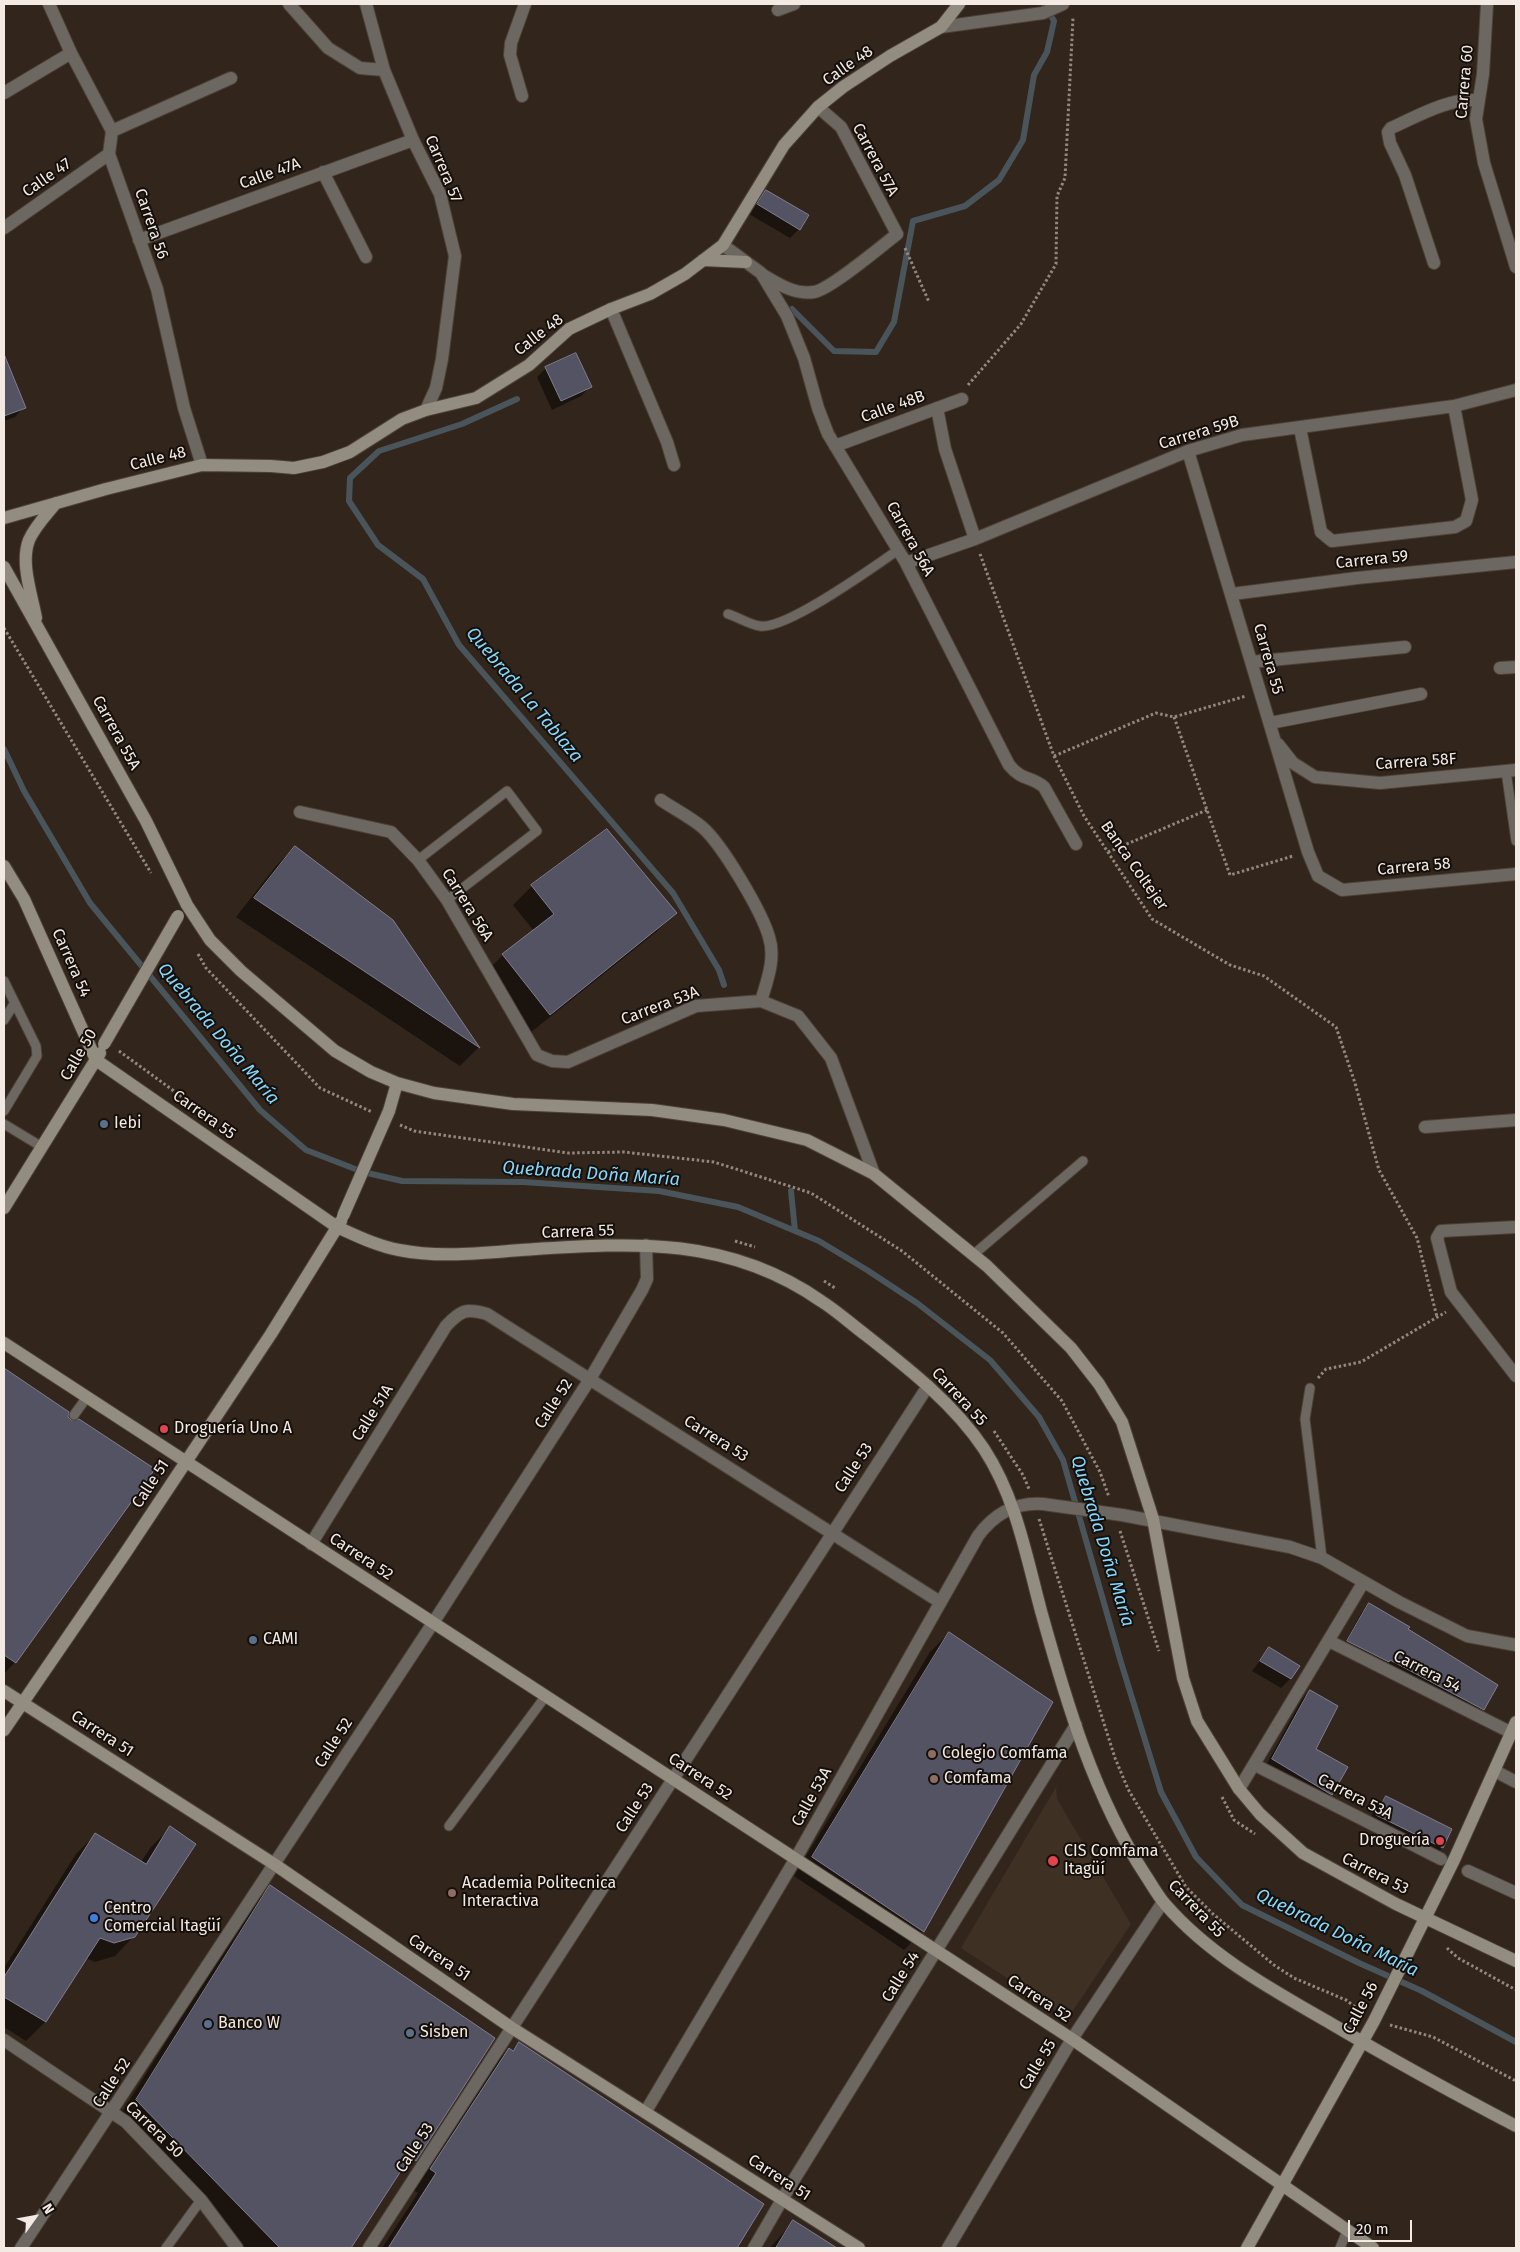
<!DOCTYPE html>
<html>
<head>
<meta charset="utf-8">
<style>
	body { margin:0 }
	#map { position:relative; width:1520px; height:2252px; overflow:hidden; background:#32251b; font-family:"Fira Sans",sans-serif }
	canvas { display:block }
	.frame { position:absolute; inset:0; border:5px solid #f4eae4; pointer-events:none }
	.north { position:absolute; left:10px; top:2192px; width:50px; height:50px; -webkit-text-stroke:4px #150f0b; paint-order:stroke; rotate:58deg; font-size:14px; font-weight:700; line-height:20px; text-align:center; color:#f4eae4 }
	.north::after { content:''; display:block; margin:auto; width:18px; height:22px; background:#f4eae4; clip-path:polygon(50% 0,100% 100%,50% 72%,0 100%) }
	.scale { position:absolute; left:1348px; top:2220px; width:64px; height:22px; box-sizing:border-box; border:2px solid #f4eae4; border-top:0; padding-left:6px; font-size:15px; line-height:18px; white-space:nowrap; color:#f4eae4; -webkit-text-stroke:4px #150f0b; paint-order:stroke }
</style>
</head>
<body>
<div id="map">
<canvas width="1520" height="2252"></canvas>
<div class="frame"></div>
<div class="north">N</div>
<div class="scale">20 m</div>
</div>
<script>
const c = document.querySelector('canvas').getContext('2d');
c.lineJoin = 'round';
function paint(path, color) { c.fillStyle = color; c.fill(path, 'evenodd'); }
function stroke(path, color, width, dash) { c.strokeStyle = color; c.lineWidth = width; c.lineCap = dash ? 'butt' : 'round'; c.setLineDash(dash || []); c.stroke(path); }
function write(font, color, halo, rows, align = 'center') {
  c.font = font + ' "Fira Sans",sans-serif'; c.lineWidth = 4; c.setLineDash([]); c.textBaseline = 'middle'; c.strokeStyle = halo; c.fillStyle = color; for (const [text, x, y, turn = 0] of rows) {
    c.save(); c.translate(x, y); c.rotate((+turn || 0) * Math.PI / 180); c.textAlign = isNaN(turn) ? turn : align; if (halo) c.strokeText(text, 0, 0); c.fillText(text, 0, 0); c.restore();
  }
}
paint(new Path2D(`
	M1056,1787L1057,1799L1131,1924L1068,2018L961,1948Z`), '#3f3024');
paint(new Path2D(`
	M766,191L799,229L790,238L749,214Z
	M546,368L590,387L581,396L552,410L537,377Z
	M15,383L24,407L15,417L4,421V388Z
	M607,831L675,913L656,932L530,1033L484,974L503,955L534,931L513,905L532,886Z
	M295,847L479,1047L460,1066L236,917L276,866Z
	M4,1369L67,1412L15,1662L4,1674Z
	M1369,1605L1407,1630L1483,1709L1476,1717L1341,1649L1362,1612Z
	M949,1633L1051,1702L923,1931L904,1950L794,1876L930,1652Z
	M1269,1649L1290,1679L1281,1688L1252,1671Z
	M1310,1691L1314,1749L1331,1794L1323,1802L1265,1767L1302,1699Z
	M1386,1797L1442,1848L1433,1857L1368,1824L1376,1806Z
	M170,1828L134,1936L115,1956L95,1962L85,1958L45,2022L26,2041L4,2027V1968L76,1854L95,1835L141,1862L151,1847Z
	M270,1887L415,2160L395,2178L349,2248H242L117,2120L251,1906Z
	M519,2044L763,2205L736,2248H382L418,2193L412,2189L490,2068L509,2049L512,2051Z
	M793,2222L834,2248H770Z`), '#0007');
stroke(new Path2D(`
	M792,309L834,351L876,352L894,322L913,221L965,206L999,180L1023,140L1034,75L1047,52L1054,21L1044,4
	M517,399L462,424L379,451L350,478L349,501L378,545L423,579L459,645L673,893L719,970L724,985
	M4,749L24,791L90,903L260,1110L306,1150L363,1172L402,1181L523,1182L659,1191L738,1207L819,1241L867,1270L917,1303L990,1360L1039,1417L1063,1460L1120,1659L1161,1792L1196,1857L1242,1905L1359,1963L1422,1991L1516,2042
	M791,1191L795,1231`), '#49555a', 6);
const building = new Path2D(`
	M766,190L809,215L800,230L757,204Z
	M576,353L592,387L561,401L545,367Z
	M4,354L26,408L4,416Z
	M607,829L677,913L550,1015L502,954L554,914L531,885Z
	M295,846L393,920L480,1048L254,898Z
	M4,1368L69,1412L68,1417L71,1420L79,1419L155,1469L16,1663L4,1655Z
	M1369,1603L1410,1627L1408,1629L1498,1685L1484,1710L1390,1660L1389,1662L1347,1641Z
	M949,1632L1053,1702L924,1932L812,1857Z
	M1269,1647L1300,1666L1291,1679L1260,1661Z
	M1310,1690L1338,1706L1316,1749L1348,1767L1332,1795L1272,1759Z
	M1386,1796L1452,1829L1443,1848L1376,1815Z
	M170,1826L196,1844L135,1937L114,1943L100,1938L46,2022L4,1997V1977L95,1833L146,1864Z
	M270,1885L495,2038L416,2161L410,2157L351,2248H280L136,2100Z
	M519,2042L764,2204L737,2248H388L436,2173L430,2169L509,2048L513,2051Z
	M793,2220L837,2248H776Z`);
paint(building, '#545363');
stroke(building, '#7f7d8f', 1);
const lane = new Path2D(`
	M728,614C738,617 750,625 760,626C786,630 875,566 898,550
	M1506,771L1516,841
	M418,860L507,791L537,831L447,900
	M4,981L36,1046L37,1056L4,1111
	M4,1020L14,1004
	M4,1124L42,1147
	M973,1255L1083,1161
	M1310,1388L1305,1419L1322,1558
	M74,1415L87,1397
	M449,1826L545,1697
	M166,2248L201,2200
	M1340,2248L1347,2231`);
const street = new Path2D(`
	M49,4L71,53L112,131L109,154L157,289L184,408L202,465
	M289,4L328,48L360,68L384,70
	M366,4L384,70L413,140L440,194L455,256L442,359L436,388L426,410
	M1487,4L1483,74L1476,119L1484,163L1516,267
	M778,10L794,4
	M941,27L1043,13L1063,4
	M4,93L71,53
	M522,96L510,55L511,43L525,4
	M112,131L231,78
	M323,172L366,257
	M4,228L109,154
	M139,240L413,140
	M723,245L761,273L787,316L804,358L818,408L828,434L906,563L1009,765C1023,782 1030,775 1044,787L1076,844
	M1434,263L1405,175L1390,143L1388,132L1391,128C1418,116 1448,98 1479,100
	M763,275C778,284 795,295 814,292C829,290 882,246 897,234L841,127L818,107
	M611,309L667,442L674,465
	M937,408L945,449L975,539
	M1300,428L1321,532L1332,541L1455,527L1466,521L1472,500L1454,406
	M835,446L962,399
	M1188,451L1308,852L1318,876L1342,890L1516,874
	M906,563L975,539L1188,451L1242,435L1454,406L1516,390
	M1232,594L1357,578L1516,562
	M1251,662L1405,647
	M1500,668L1516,667
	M1270,723L1421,694
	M1278,744L1293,763L1315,777L1380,783L1516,770
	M661,800C674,809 690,817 702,827C722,844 762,912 769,937C776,958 767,981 761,1001
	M300,812L391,832L418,860L447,900L537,1055L552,1061L568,1062L696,1006L761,1001L798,1016L831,1058L874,1174
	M1425,1127L1516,1120
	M1516,1227L1441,1231L1437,1238L1451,1292L1516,1376
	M1122,1515L1290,1547L1322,1558L1399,1602L1467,1636L1516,1645
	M311,1544L446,1326C461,1310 466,1308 487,1314L940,1602
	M1329,1641L1512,1733
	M1255,1765L1441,1859
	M1495,1771L1516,1782
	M1239,1789L1363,1583
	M1468,1871L1516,1893
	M4,2040L126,2122L201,2200L237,2248
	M646,2111L796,1858L978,1536C994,1514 1015,1502 1043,1504
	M21,2248L433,1623L590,1379L642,1290L647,1279L646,1245
	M369,2248L928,1386
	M754,2248L790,2186L1076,1725
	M948,2248L1072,2039L1163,1902`);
const secondary = new Path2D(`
	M703,260L746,262
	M4,518L106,489L202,465L271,466L294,468L323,462L350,452L402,419L426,410L476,398L529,365L569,329L611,309L650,294L685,274L723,245L784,145L818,107L843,87L890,56L941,27L959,4
	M4,567L146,821L187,905L210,940L241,971L335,1051L371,1072L397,1083L434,1093L513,1104L652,1110L724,1120L807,1140L874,1174L987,1266L1071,1348L1099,1384L1122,1422L1153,1519L1183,1678L1197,1721L1239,1789L1260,1814L1303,1853L1396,1904L1516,1961
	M36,618C32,595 20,563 29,540C35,526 47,514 56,503
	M4,866L24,899L96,1060
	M96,1060L337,1227C357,1236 377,1246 399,1250C439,1258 481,1253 521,1250C631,1243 726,1235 821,1301C837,1311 851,1324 867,1336C909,1369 954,1404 984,1449C1016,1498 1026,1555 1041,1611C1066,1701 1094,1797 1146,1876C1152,1885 1158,1896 1165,1904C1210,1956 1271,1989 1330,2023C1391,2059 1453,2093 1516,2126
	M389,1111L397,1083
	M4,1208L100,1053
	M4,1343L1072,2039L1373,2248
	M4,1691L274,1864L512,2028L859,2248
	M4,1730L124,1555L271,1334L341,1221
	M1247,2248L1374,2021L1454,1860L1516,1722`);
stroke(lane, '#4d4137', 11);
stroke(street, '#4d4137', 14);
stroke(secondary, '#4d4137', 14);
stroke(new Path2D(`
	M905,248L929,302
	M968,385L1021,324L1056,264L1057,196L1065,178L1073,18
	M980,554L1054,756L1084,816L1152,919L1230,965L1264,976L1336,1027L1355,1083L1379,1170L1417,1238L1437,1317
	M4,628L151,873
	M1174,717L1230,875L1293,856
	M1054,756L1156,713L1174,717L1246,696
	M1108,852L1207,810
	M198,954L206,968L320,1088L372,1112
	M119,1051L185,1099
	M400,1125L414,1131L568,1153L624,1152L714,1162L811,1193L902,1251L1003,1333L1062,1401L1100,1472L1109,1497
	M735,1241L755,1247
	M824,1281L835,1288
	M1318,1378L1326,1369L1361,1362L1446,1312
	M994,1431L1023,1475L1029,1489
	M1039,1519L1115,1758L1128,1789L1186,1887L1213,1914L1274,1965L1294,1978L1346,2000L1362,2012
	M1120,1531L1159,1651
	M1222,1797L1234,1820L1255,1834
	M1447,1948L1458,1958L1516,1990
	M1390,2025L1433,2037L1516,2081`), '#938880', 3, [2.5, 2.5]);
stroke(lane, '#6c6861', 9);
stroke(street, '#6c6861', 12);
stroke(secondary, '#928c81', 12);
const streetBridge = new Path2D(`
	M1043,1504L1122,1515`);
const secondaryBridge = new Path2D(`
	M104,1044L178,916
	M343,1216L389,1111`);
stroke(streetBridge, '#4d4137', 14, []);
stroke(secondaryBridge, '#4d4137', 14, []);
stroke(streetBridge, '#6c6861', 12);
stroke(secondaryBridge, '#928c81', 12);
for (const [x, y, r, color] of [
	[104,1124,5,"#5c6f8a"],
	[164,1429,5,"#e0444e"],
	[253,1640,5,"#5c6f8a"],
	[932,1754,5,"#8d6e63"],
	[934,1779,5,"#8d6e63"],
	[1440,1841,5,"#e0444e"],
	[1053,1861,6,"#e0444e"],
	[452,1893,5,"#8d6e63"],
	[94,1918,5,"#3f7fe0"],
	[208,2024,5,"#5c6f8a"],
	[410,2033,5,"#5c6f8a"]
]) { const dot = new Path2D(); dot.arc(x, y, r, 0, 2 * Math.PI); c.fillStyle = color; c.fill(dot); stroke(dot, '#150f0b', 2); }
write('16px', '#f4eae4', '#150f0b', [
	["Calle 48",848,66,-35],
	["Carrera 60",1465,82,-85],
	["Carrera 57A",875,160,62],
	["Carrera 57",443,169,67],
	["Calle 47A",270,174,-20],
	["Calle 47",47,178,-35],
	["Carrera 56",151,224,71],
	["Calle 48",539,335,-38],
	["Calle 48B",893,407,-20],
	["Carrera 59B",1199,433,-17],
	["Calle 48",158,459,-14],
	["Carrera 56A",910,539,61],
	["Carrera 59",1372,560,-6],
	["Carrera 55",1268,659,74],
	["Carrera 55A",116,733,61],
	["Carrera 58F",1416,762,-4],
	["Banca Coltejer",1134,866,55],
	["Carrera 58",1414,867,-5],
	["Carrera 56A",467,905,58],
	["Carrera 54",71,963,66],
	["Carrera 53A",660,1006,-21],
	["Calle 50",79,1055,-60],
	["Carrera 55",204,1115,35],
	["Carrera 55",578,1232,-2],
	["Carrera 55",959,1397,47],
	["Calle 52",554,1404,-57],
	["Calle 51A",373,1413,-58],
	["Carrera 53",716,1439,32],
	["Calle 53",854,1468,-57],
	["Calle 51",151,1484,-57],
	["Carrera 52",361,1557,33],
	["Carrera 54",1427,1672,27],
	["Carrera 51",102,1734,33],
	["Calle 52",334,1743,-57],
	["Carrera 52",700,1777,33],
	["Calle 53A",812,1797,-61],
	["Carrera 53A",1355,1797,27],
	["Calle 53",635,1808,-57],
	["Carrera 53",1375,1874,27],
	["Carrera 55",1196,1909,46],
	["Carrera 51",439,1958,34],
	["Calle 54",901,1977,-58],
	["Carrera 52",1039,1999,33],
	["Calle 56",1361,2008,-62],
	["Calle 55",1038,2065,-59],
	["Calle 52",112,2083,-57],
	["Carrera 50",154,2130,44],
	["Calle 53",415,2148,-57],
	["Carrera 51",779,2178,33]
]);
write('16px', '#f4eae4', '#150f0b', [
	["Iebi",114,1124],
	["Droguería Uno A",174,1429],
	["CAMI",263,1640],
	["Colegio Comfama",942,1754],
	["Comfama",944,1779],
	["Droguería",1430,1841,"right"],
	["CIS Comfama",1064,1852],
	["Itagüí",1064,1870],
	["Academia Politecnica",462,1884],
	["Interactiva",462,1902],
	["Centro",104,1909],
	["Comercial Itagüí",104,1927],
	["Banco W",218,2024],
	["Sisben",420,2033]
], 'left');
write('italic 18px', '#84d7fd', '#150f0b', [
	["Quebrada La Tablaza",524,695,50],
	["Quebrada Doña María",218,1034,50],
	["Quebrada Doña María",591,1174,4],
	["Quebrada Doña María",1102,1541,73],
	["Quebrada Doña María",1337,1933,26]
]);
</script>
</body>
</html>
